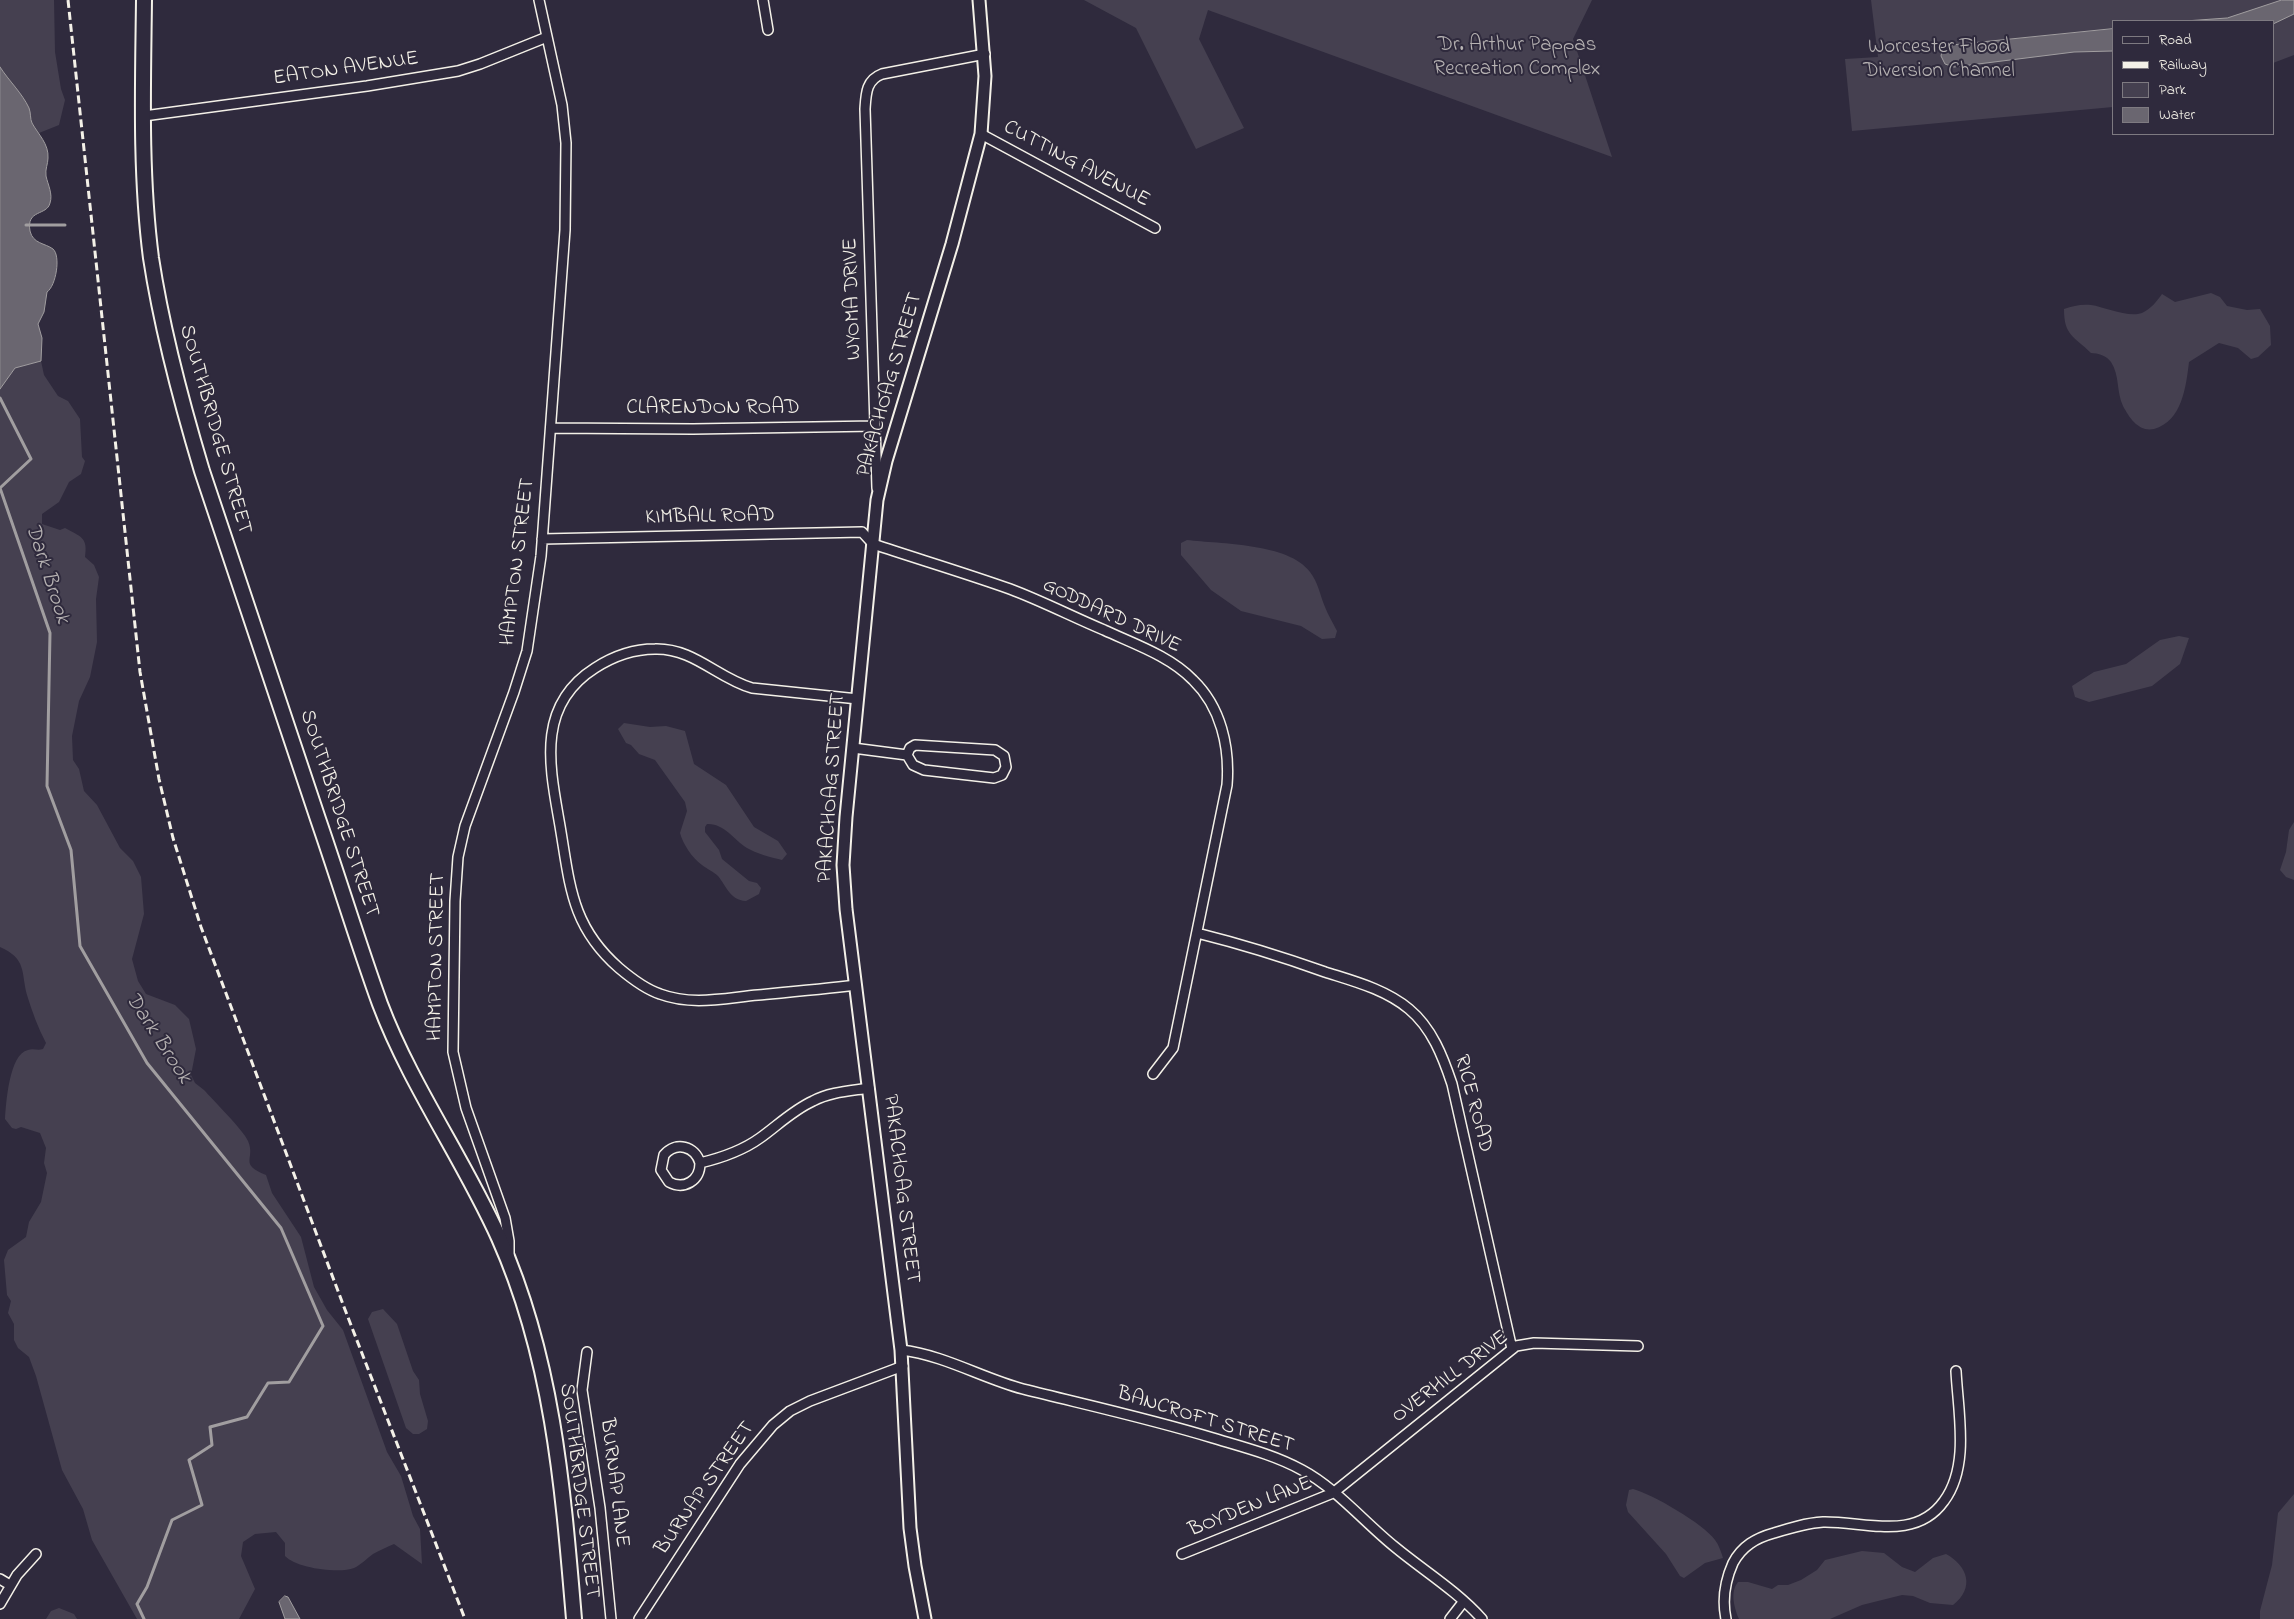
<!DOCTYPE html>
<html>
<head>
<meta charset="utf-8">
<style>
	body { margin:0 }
	#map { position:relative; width:2294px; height:1619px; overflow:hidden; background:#2f2a3d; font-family:"Indie Flower",sans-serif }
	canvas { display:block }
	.legend { position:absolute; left:2112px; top:20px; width:162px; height:115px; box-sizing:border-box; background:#2f2a3d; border:1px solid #7e7a81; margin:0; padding:6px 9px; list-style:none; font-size:15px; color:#f4f1e8 }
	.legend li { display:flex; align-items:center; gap:10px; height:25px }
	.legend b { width:25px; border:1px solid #7e7a81 }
</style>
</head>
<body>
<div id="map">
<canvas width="2294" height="1619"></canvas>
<ul class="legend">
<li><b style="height:6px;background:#2f2a3d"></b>Road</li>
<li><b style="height:6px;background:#f4f1e8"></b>Railway</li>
<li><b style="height:14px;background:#454050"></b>Park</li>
<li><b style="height:14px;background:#6a6670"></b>Water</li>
</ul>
</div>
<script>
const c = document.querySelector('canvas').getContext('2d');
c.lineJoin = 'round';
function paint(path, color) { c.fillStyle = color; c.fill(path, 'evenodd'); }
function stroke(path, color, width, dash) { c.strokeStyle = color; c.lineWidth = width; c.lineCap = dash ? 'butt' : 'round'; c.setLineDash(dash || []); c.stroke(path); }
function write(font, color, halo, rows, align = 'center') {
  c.font = font + ' "Indie Flower",sans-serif'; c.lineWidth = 4; c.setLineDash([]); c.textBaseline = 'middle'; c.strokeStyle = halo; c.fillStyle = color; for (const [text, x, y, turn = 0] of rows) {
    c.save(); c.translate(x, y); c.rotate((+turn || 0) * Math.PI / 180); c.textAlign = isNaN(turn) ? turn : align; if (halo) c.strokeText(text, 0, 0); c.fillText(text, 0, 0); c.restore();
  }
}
paint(new Path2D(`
	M0,0H54L55,52L61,89L65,100L59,125L39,133L32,123L29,109L20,94L0,67Z
	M1084,0H1592L1573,39L1612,157L1208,10L1199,39L1244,128L1196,149L1136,28Z
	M1871,0H2294V55L2273,63V21H2113V107L1852,131L1845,59L1878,57Z
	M2211,293L2220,297L2227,306L2247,310L2260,309L2270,326L2271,345L2258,357L2251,359L2238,348L2219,343L2189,362C2186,387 2182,421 2154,429C2139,432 2130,419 2123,406C2116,391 2120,376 2111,362C2107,356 2098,353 2091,353C2074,336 2064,336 2064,309C2073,306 2081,304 2091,305C2105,307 2128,318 2142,313C2151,309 2157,301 2162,294L2175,302Z
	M41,361L44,375L58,396L68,401L80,419L82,457L85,461L81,474L69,482L59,502L42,514V524L60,530L65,528C81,537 88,537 85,557L94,565L99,577L96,599L97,642L90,677L79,701L72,736L73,760L79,769L84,791L97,805L120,848L133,861L141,877L144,914L132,959L138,981L146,994L175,1005L189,1019L196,1049L191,1075L195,1083L204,1090C213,1100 244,1131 248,1141C256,1159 238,1164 266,1175L272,1193L301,1237L314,1287L327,1310L343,1330L387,1452L401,1476L413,1516L420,1529L422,1564L394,1544C387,1547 380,1550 373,1554C367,1558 361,1565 354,1568C339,1574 296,1568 285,1556V1543L276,1532L255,1534L243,1542L241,1556L255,1589L239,1619H137L92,1540L83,1509L62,1470L36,1376L29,1357L18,1348L14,1340V1324L8,1313L11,1301L7,1295L4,1260L8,1250L26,1237L29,1222L41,1202L47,1173L44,1163L46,1148L40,1133L21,1127L16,1129L12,1128L5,1119C6,1104 9,1054 28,1050C33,1048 38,1051 43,1049L46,1043C38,1028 32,1011 27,995C21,972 27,959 0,947V389L15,368Z
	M1187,540C1220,544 1289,543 1310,572C1318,582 1320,595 1325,607C1328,615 1333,623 1337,631L1335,638L1322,639L1301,626L1241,611L1211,590L1181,555V543Z
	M2179,636L2189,638L2180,664L2152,686L2089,702L2075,697L2072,686L2094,672L2126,664L2160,640Z
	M624,723L650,727L666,726L685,731L694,764L726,785L754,827L778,841L787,854L782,860C773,858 755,853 747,848C734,840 724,823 707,824L705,827V832L719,850L722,859L749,881L757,883L761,888L759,894L746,901C730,900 727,887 718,876C714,872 707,869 702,865C692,858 683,844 680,833L687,811L685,802L655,760L639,754L631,745L626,743L618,729Z
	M2294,822V880L2286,877L2280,870L2286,852L2289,830Z
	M383,1309L397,1324L413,1371L419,1380L420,1394L428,1421L427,1429L419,1434H413L406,1428L368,1319L372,1312Z
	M1633,1489C1652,1494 1704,1524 1715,1540C1719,1545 1721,1552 1723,1558L1705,1563L1684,1578L1680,1576L1666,1554L1628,1512L1626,1505L1629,1490Z
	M2294,1494V1619H2260V1611L2272,1565L2278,1513Z
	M1862,1551L1884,1553L1902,1567L1915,1572L1933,1558L1946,1554C1968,1566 1975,1588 1953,1605L1930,1603L1913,1596L1902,1595L1862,1605L1830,1619H1739C1734,1607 1730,1592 1738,1582H1748L1772,1589L1778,1585H1788L1801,1580L1817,1570L1825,1560Z
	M59,1608L74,1614L77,1619H46L51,1611Z`), '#454050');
const water = new Path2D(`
	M2282,0H2294V14L2273,24V21H2185L2227,18Z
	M2113,29V51L2074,52L1954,67L1945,64L1941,56L1942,51L1953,45Z
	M0,67C9,81 22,93 29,108C31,113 30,119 32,123C38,134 49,144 48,158C48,164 45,169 46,176C48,185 53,194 50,203C47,216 26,209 30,231C33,244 45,243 53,249C61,256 56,286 47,292L44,312L38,324L42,338L41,361L15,368L0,389Z
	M285,1596L288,1597L300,1619H285L279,1602Z`);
paint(water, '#6a6670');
stroke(water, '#a19ea0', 1);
stroke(new Path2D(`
	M26,225H65
	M0,398L31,459L0,488L50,633L47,786L71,850L80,946L147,1063L281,1228L323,1326L289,1382L268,1383L247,1417L210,1427L212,1445L189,1460L202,1505L172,1520L147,1587L137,1604L144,1619`), '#a19ea0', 3);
const minor = new Path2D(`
	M763,0L768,30
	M144,116L367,86L458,71L480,64L547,37
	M981,134L1155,228
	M551,428L693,429L875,426
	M877,488L865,109C866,94 866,80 882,74L985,54
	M542,539L862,532L873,544C918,559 965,573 1010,589C1042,601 1073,617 1104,630C1134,644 1170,656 1193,680C1221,707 1230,747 1227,785L1173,1048L1153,1074
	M853,748L907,755L910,748L915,745L995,750L1004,756L1006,767L1002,775L994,778L924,770L913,765L907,755
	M1197,933C1241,944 1283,957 1325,972C1353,981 1385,989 1409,1009C1432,1028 1443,1057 1452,1084L1512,1349
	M856,985C823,989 790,992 758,995C725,998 692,1006 660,994C645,989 632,979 619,968C571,926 570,885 560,826C550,768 535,706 595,668C612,657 634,649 655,649C694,648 717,678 752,688L858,699
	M700,1163C700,1181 684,1190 669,1182L661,1170L664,1155C676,1141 695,1146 700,1163C721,1158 742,1151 760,1138C777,1126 793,1110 813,1101C830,1092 850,1091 869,1088
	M509,1256V1241L505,1218L466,1108L453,1052L455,901L458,857L465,826L514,692L527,651L541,556L565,230L566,143L562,105L539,0
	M901,1350C944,1355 982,1378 1023,1389C1087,1405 1151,1419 1213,1438C1243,1447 1275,1455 1302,1470C1336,1488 1365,1523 1395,1547C1424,1571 1457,1591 1482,1619
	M587,1352L582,1390L600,1508L611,1619
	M1182,1554L1333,1493L1516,1346L1534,1343L1638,1346
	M0,1579L10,1585
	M0,1604L17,1575L36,1554
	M639,1619L740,1464L773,1425L790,1411L810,1401L903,1366
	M1450,1619L1464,1601
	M1726,1619C1722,1600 1725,1581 1733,1563C1742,1546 1756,1538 1774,1533C1790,1528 1806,1523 1823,1522C1864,1521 1915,1542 1944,1501C1970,1466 1958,1412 1956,1371`);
const tertiary = new Path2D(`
	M925,1619L915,1566L910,1528L901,1350L846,909L843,865L846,817L877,500L886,461L952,244L981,134L985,76L979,0`);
const primary = new Path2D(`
	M144,0C143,85 140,173 151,258C162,330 181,401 202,471C241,587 279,703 318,819C339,880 358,943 380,1004C411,1086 463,1158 499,1238C553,1359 563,1489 574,1619`);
stroke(minor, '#f4f1e8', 12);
stroke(tertiary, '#f4f1e8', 15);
stroke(primary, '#f4f1e8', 18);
stroke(minor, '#2f2a3d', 9);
stroke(tertiary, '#2f2a3d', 11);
stroke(primary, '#2f2a3d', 14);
stroke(new Path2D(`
	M68,0L140,672L159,779L173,838L201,927L344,1307L465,1619`), '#f4f1e8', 3, [8, 4]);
write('21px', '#b7b3b3', '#2f2a3d', [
	["Dr. Arthur Pappas",1517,47],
	["Recreation Complex",1517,71],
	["Worcester Flood",1939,49],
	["Diversion Channel",1939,73]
]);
write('21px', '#f4f1e8', '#2f2a3d', [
	["EATON AVENUE",346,70,-8],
	["CUTTING AVENUE",1076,165,28],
	["WYOMA DRIVE",854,299,-92],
	["PAKACHOAG STREET",891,385,-74],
	["CLARENDON ROAD",713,410],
	["SOUTHBRIDGE STREET",214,430,74],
	["KIMBALL ROAD",710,518,-1],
	["HAMPTON STREET",519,562,-83],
	["GODDARD DRIVE",1111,617,25],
	["PAKACHOAG STREET",833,788,-86],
	["SOUTHBRIDGE STREET",338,814,72],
	["HAMPTON STREET",438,957,-89],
	["RICE ROAD",1472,1104,75],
	["PAKACHOAG STREET",900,1189,83],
	["OVERHILL DRIVE",1451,1378,-37],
	["BANCROFT STREET",1205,1421,17],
	["BURNAP LANE",613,1483,83],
	["BURNAP STREET",706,1489,-55],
	["SOUTHBRIDGE STREET",578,1491,83],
	["BOYDEN LANE",1251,1508,-22]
]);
write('italic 22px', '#b6b2b2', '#2f2a3d', [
	["Dark Brook",46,574,72],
	["Dark Brook",157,1039,57]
]);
</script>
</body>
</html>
